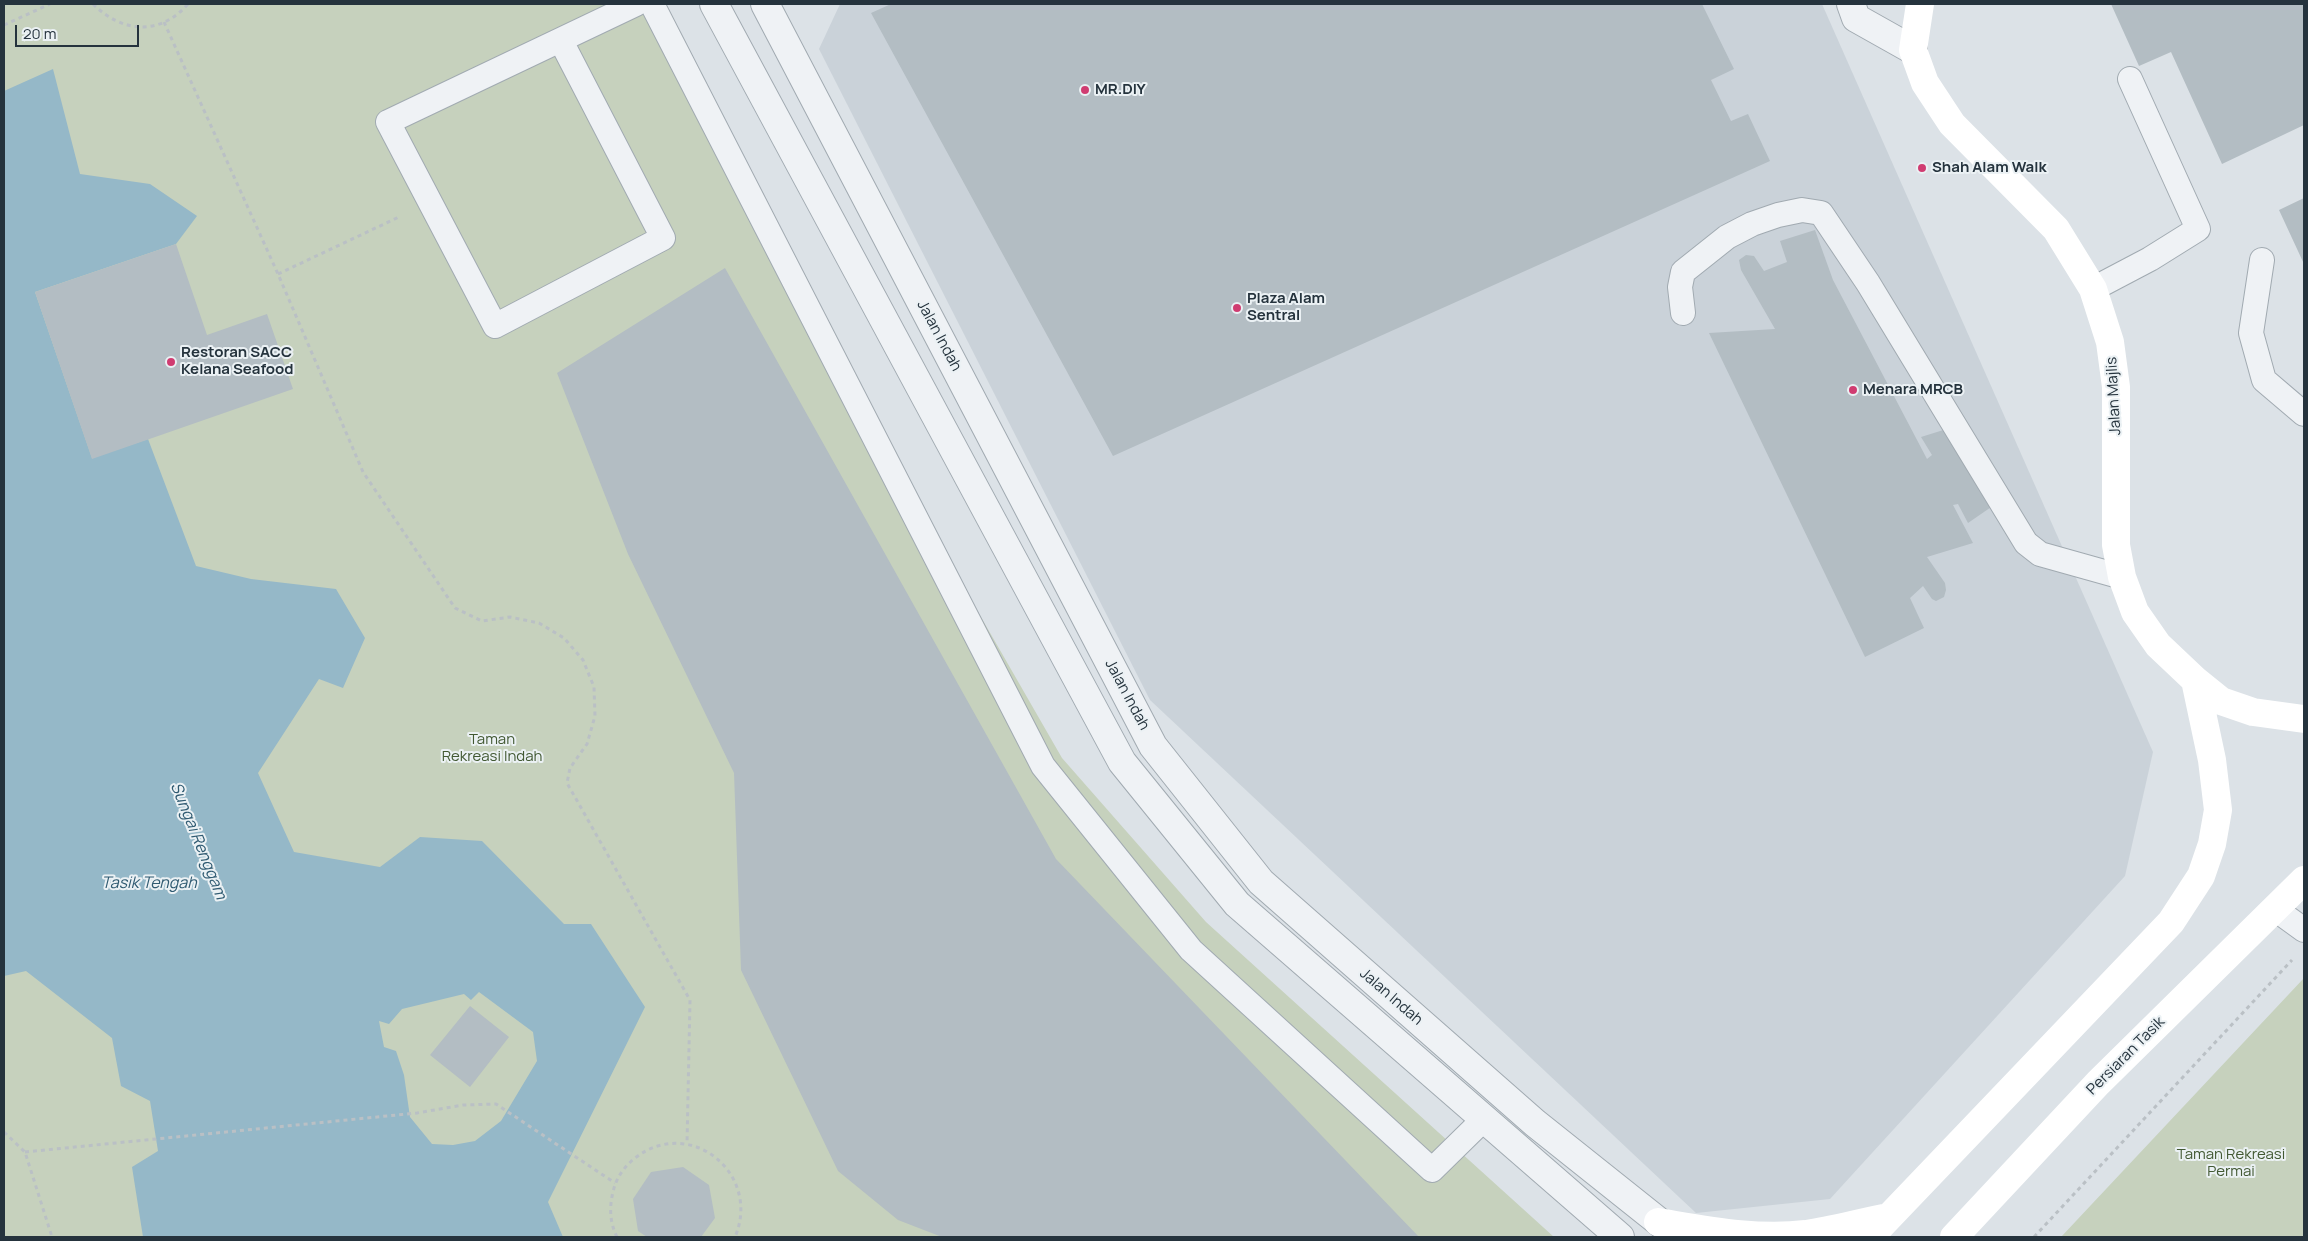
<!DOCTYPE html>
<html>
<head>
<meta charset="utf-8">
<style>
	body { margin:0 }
	#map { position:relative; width:2308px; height:1241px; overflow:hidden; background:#dce2e7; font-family:Manrope,sans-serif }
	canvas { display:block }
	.frame { position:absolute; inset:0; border:5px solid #25333d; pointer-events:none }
	.scale { position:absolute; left:15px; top:25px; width:124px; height:22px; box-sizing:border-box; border:2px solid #25333d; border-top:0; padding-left:6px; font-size:15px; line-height:18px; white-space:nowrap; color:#25333d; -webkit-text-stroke:4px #ebf1f4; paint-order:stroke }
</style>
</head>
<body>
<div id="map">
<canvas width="2308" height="1241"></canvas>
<div class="frame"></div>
<div class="scale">20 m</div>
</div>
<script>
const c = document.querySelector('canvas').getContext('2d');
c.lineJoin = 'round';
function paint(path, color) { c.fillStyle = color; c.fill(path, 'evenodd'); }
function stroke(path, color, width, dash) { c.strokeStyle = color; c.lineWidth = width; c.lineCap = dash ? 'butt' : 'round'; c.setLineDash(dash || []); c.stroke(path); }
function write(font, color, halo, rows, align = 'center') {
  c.font = font + ' Manrope,sans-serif'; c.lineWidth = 4; c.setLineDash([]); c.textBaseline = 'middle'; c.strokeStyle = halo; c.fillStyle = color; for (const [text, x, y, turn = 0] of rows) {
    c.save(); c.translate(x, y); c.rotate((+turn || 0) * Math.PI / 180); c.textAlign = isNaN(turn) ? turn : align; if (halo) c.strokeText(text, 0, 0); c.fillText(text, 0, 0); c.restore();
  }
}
paint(new Path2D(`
	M840,4H1822L2153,752L2125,876L1830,1199L1696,1213L1150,700L819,49Z`), '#cad2d9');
paint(new Path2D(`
	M4,4H663L920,511L1062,758L1206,922L1554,1237H4Z
	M2304,978V1237H2061Z`), '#c6d1bd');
paint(new Path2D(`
	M53,69L80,174L150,184L197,216L176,244L35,292L92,458L148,439L196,566L251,579L336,589L365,638L343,688L319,679L258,773L294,852L380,867L420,837L482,841L564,924H591L645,1007L548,1202L563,1237H143L132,1167L158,1151L150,1101L121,1086L112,1038L26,971L4,976V91ZM479,992L533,1032L537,1061L501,1121L475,1141L453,1145L432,1144L410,1117L404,1075L396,1051L384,1047L379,1021L389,1024L402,1009L464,994L471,1000Z`), '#95b8c8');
paint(new Path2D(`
	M891,4H1702L1734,69L1711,80L1731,121L1748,114L1770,161L1113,456L871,13Z
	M2111,4H2304V125L2222,164L2171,52L2139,66Z
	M2304,198V264L2279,210Z
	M1815,230L1833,280L1927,459L1932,455L1921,437L1953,427L1997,503L1968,523L1958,504L1953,505L1973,543L1927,557L1945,583L1946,590L1944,597L1936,601L1932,599L1923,586L1910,598L1924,628L1865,657L1709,333L1775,329L1741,270L1739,260L1746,255L1754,256L1764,271L1787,262L1780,241Z
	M176,244L207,335L267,314L293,389L92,459L35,292Z
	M725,268L1056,859L1419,1237H942L898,1220L838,1171L741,970L734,773L628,554L557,373Z
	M470,1006L509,1037L470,1087L430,1055Z
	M683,1167L709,1185L715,1218L701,1237H647L638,1231L633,1199L651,1172Z`), '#b3bdc3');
const service = new Path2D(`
	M652,4L1043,766L1191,950L1432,1170L1484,1119
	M561,41L663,238L495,326L388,122L636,4
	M2262,260L2251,333L2264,380L2304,414
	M2093,289L2150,259L2198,229L2130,79
	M1683,313L1680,287L1683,272L1727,237L1752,224L1778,215L1802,210L1821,213L1868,283L2026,543L2040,554L2122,577
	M2275,909L2304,930`);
const minor = new Path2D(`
	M714,4L1122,762L1237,904L1620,1237
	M765,4L1153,746L1261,882L1535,1123L1678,1237`);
const tertiary = new Path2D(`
	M1851,4L1856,18L1913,50`);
stroke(service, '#a1aab1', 26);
stroke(minor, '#a1aab1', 30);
stroke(tertiary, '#a1aab1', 30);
stroke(new Path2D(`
	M93,4C122,33 160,36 188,4
	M164,22L278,274L363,472L455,608L482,621L510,617L539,623L564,638L583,660L594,687L595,716L587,744L570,768L567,783L690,1000L687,1144
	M4,25L50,4
	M278,274L399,217
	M4,1132L25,1152L52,1237
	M25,1152L417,1113L463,1105L496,1104L615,1183
	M617,1237C610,1223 609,1208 613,1192C616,1178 624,1167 635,1158C690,1115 762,1174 735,1237
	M2034,1237L2292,960`), '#bac0c5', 3, [4, 4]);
stroke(service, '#eff2f5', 24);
stroke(minor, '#eff2f5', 28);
stroke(tertiary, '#eff2f5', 28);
stroke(new Path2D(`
	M1920,4L1913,50L1925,83L1952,124L2056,229L2093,289L2110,342L2116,387V545L2122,577L2135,612L2158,645L2195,680L2221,701L2253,712L2304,719
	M1658,1222C1707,1230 1756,1240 1806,1234C1834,1230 1861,1222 1889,1217
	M1870,1237L2171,922L2201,876L2212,844L2218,810L2212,760L2195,680
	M1954,1237L2098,1083L2304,880`), '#fff', 28);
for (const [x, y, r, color] of [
	[1085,90,5,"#d03c71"],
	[1922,168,5,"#d03c71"],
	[1237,308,5,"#d03c71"],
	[171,362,5,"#d03c71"],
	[1853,390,5,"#d03c71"]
]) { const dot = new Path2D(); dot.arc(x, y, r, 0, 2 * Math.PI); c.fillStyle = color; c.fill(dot); stroke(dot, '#ebf1f4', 2); }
write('bold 15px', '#25333d', '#ebf1f4', [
	["MR.DIY",1095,90],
	["Shah Alam Walk",1932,168],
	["Plaza Alam",1247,299],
	["Sentral",1247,316],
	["Restoran SACC",181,353],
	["Kelana Seafood",181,370],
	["Menara MRCB",1863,390]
], 'left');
write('15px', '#25333d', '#ebf1f4', [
	["Jalan Indah",939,336,62],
	["Jalan Majlis",2114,396,-93],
	["Jalan Indah",1127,695,62],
	["Jalan Indah",1391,997,41],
	["Persiaran Tasik",2126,1056,-45]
]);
write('15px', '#425933', '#ebf1f4', [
	["Taman",492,740],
	["Rekreasi Indah",492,757],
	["Taman Rekreasi",2231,1155],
	["Permai",2231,1172]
]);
write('italic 16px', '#2f5a71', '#ebf1f4', [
	["Sungai Renggam",198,841,68],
	["Tasik Tengah",149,884]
]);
</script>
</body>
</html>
